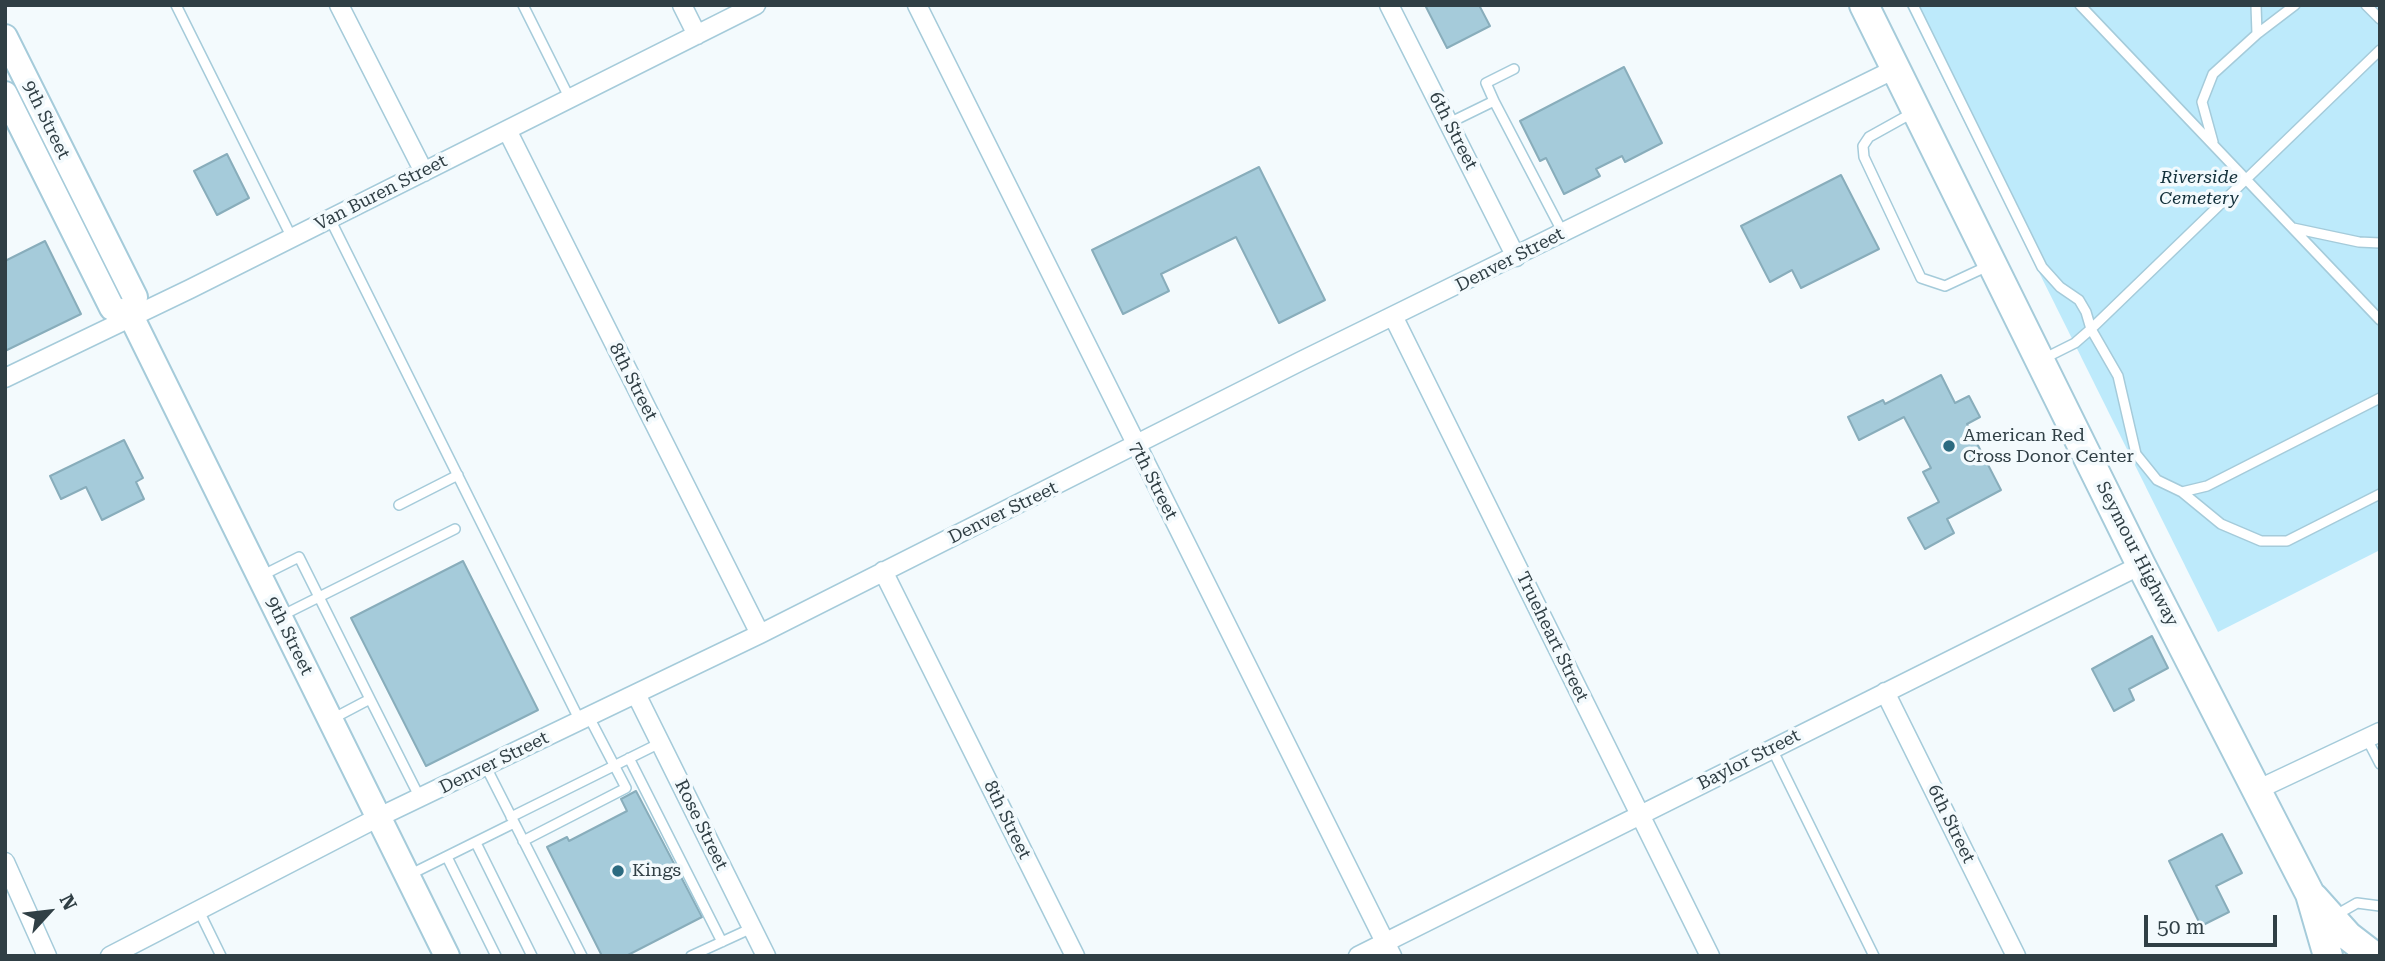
<!DOCTYPE html>
<style>
body{margin:0}
#map{position:relative;width:2385px;height:961px;overflow:hidden;background:#f3fafd;font-family:"Roboto Serif",serif}
canvas{display:block}
.frame{position:absolute;inset:0;border:7px solid #303f45;pointer-events:none}
.north{position:absolute;left:14px;top:877px;width:70px;height:70px;-webkit-text-stroke:5px #f3fafd;paint-order:stroke;rotate:63deg;font-size:19px;font-weight:700;line-height:28px;text-align:center;color:#303f45}
.north::after{content:'';display:block;margin:auto;width:24px;height:32px;background:#303f45;clip-path:polygon(50% 0,100% 100%,50% 72%,0 100%)}
.scale{position:absolute;left:2144px;top:915px;width:133px;height:32px;box-sizing:border-box;border:4px solid #303f45;border-top:0;padding-left:9px;font-size:21px;line-height:24px;white-space:nowrap;color:#303f45;-webkit-text-stroke:5px #f3fafd;paint-order:stroke}
</style>
<div id="map">
<canvas width="2385" height="961"></canvas>
<div class="frame"></div>
<div class="north">N</div>
<div class="scale">50 m</div>
</div>
<script>
const g = document.querySelector('canvas').getContext('2d');
g.lineJoin = 'round';
function paint(path, color) {
  g.fillStyle = color;
  g.fill(path, 'evenodd');
}
function shape(rows) {
  const path = new Path2D();
  for (const r of rows) {
    path.moveTo(r[0], r[1]);
    for (let i = 2; i < r.length; i += 2) path.lineTo(r[i], r[i + 1]);
  }
  return path;
}
function trace(path, color, width, dash) {
  g.strokeStyle = color;
  g.lineWidth = width;
  g.lineCap = dash ? 'butt' : 'round';
  g.setLineDash(dash || []);
  g.stroke(path);
}
function drawText(font, color, halo, rows, align = 'center') {
  g.font = font + ' "Roboto Serif",serif';
  g.lineWidth = 7;
  g.setLineDash([]);
  g.textBaseline = 'middle';
  g.strokeStyle = halo;
  g.fillStyle = color;
  for (const [text, x, y, turn = 0] of rows) {
    g.save();
    g.translate(x, y);
    g.rotate((+turn || 0) * Math.PI / 180);
    g.textAlign = isNaN(turn) ? turn : align;
    if (halo) g.strokeText(text, 0, 0);
    g.fillText(text, 0, 0);
    g.restore();
  }
}
paint(shape([
 [1906,5,2380,5,2380,550,2218,632]
]), '#bdeafb');
const building = shape([
 [1425,5,1479,5,1490,26,1447,48,1425,5],
 [1624,67,1662,143,1625,162,1622,156,1596,169,1600,176,1564,194,1546,158,1540,161,1520,121,1624,67],
 [227,154,249,198,217,215,194,171,227,154],
 [1259,167,1325,300,1279,323,1236,237,1161,274,1169,291,1123,314,1092,250,1259,167],
 [1841,175,1879,249,1801,288,1792,270,1770,282,1741,226,1841,175],
 [45,241,81,314,5,351,5,261,45,241],
 [1941,375,1955,403,1969,396,1980,417,1967,424,2001,490,1947,519,1954,533,1925,549,1908,518,1939,502,1923,472,1931,468,1904,417,1859,440,1848,417,1883,400,1885,404,1941,375],
 [124,440,143,478,136,482,144,499,102,520,86,487,61,499,50,476,124,440],
 [463,561,538,710,426,766,351,618,463,561],
 [2152,636,2168,668,2129,689,2134,700,2114,711,2092,669,2152,636],
 [636,791,702,917,626,956,602,956,547,847,567,837,569,841,627,811,621,799,636,791],
 [2222,834,2242,873,2216,886,2229,912,2201,926,2169,861,2222,834]
]);
paint(building, '#a5cbda');
trace(building, '#88adbb', 2);
const lane = shape([
 [176,5,292,238],
 [523,5,570,99],
 [1913,5,2042,267,2060,287,2079,300,2086,312,2091,329,2118,376,2136,454,2157,480,2182,492,2207,486,2380,398],
 [2080,5,2380,320],
 [2366,5,2380,19],
 [2257,34,2295,5],
 [1494,101,1486,83,1514,69],
 [1914,112,1869,137,1863,146,1864,157,1921,278,1945,286,1988,266],
 [1449,123,1494,101,1563,233],
 [2213,142,2202,102,2213,74,2257,34,2256,5],
 [330,219,580,721],
 [2293,228,2359,242,2380,243],
 [2045,358,2075,343,2091,329,2380,50],
 [2182,492,2221,524,2261,541,2287,541,2380,494],
 [399,505,458,475],
 [261,576,299,557,370,699,332,719],
 [281,616,455,529],
 [370,699,420,798],
 [2367,739,2380,764],
 [1772,749,1874,956],
 [629,758,722,942],
 [486,767,582,956],
 [511,817,660,743],
 [523,841,626,788,589,717],
 [476,843,532,956],
 [447,857,496,956],
 [409,875,514,823],
 [199,911,221,956],
 [2336,915,2357,903,2380,906],
 [691,956,752,928]
]);
const street = shape([
 [339,5,424,172],
 [682,5,697,35],
 [917,5,1392,956],
 [1389,5,1516,257],
 [507,130,760,634],
 [1394,318,1710,956],
 [5,378,190,289,756,5],
 [883,571,1075,956],
 [1885,692,2016,956],
 [636,694,766,956],
 [2259,789,2380,732],
 [5,862,47,956],
 [110,956,379,817,760,634,1301,361,1895,69],
 [1358,956,2141,565]
]);
const secondary = shape([
 [5,37,135,297,131,316,447,956],
 [5,94,112,308,131,316]
]);
const primary = shape([
 [1864,5,2141,565,2310,894,2328,956],
 [2314,898,2348,936,2374,956]
]);
trace(lane, '#a5cbda', 12);
trace(street, '#a5cbda', 21);
trace(secondary, '#a5cbda', 28);
trace(primary, '#a5cbda', 32);
trace(lane, '#fff', 9);
trace(street, '#fff', 18);
trace(secondary, '#fff', 24);
trace(primary, '#fff', 28);
for (const [x, y, r, color] of [
 [1949,446,7,"#2c6b80"],
 [618,871,7,"#2c6b80"]
]) {
  const dot = new Path2D();
  dot.arc(x, y, r, 0, 2 * Math.PI);
  g.fillStyle = color;
  g.fill(dot);
  trace(dot, '#f3fafd', 2.5);
}
drawText('18px', '#303f45', '#f3fafd', [
 ["9th Street",46,120,64],
 ["6th Street",1453,131,63],
 ["Van Buren Street",381,193,-27],
 ["Denver Street",1510,260,-27],
 ["8th Street",633,382,63],
 ["7th Street",1153,481,63],
 ["Denver Street",1003,513,-26],
 ["Seymour Highway",2137,554,63],
 ["9th Street",289,636,64],
 ["Trueheart Street",1552,637,64],
 ["Baylor Street",1749,760,-27],
 ["Denver Street",494,763,-26],
 ["8th Street",1007,820,64],
 ["6th Street",1951,824,64],
 ["Rose Street",701,825,64]
]);
drawText('italic 18px', '#13303a', '#f3fafd', [
 ["Riverside",2199,178],
 ["Cemetery",2199,199]
]);
drawText('18px', '#303f45', '#f3fafd', [
 ["American Red",1963,436],
 ["Cross Donor Center",1963,457],
 ["Kings",632,871]
], 'left');
</script>
